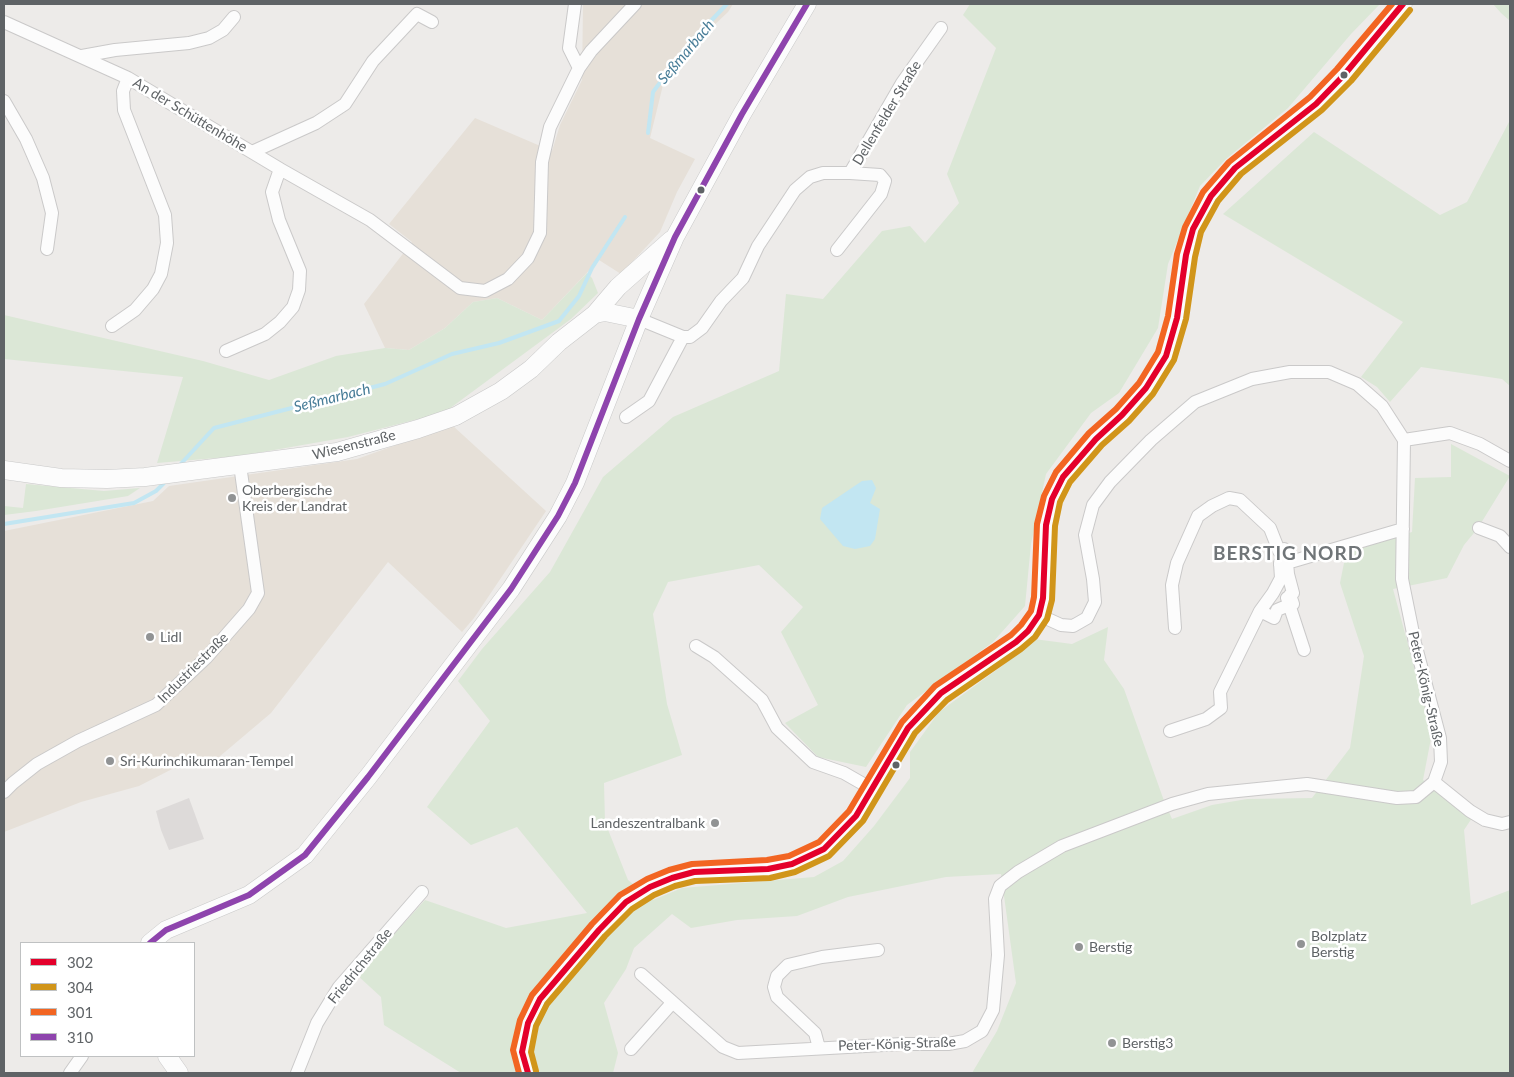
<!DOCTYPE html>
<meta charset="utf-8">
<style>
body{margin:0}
#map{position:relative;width:1514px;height:1077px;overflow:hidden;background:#edebe9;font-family:Lato,sans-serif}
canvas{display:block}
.frame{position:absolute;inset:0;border:5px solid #5f6366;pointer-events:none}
.legend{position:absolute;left:20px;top:942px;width:175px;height:115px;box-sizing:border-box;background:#fff;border:1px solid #bfc1c2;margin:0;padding:6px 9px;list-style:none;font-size:15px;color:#5f6366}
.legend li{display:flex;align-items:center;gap:10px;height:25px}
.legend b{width:25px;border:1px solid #bfc1c2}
</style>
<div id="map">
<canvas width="1514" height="1077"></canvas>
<div class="frame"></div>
<ul class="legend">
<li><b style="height:6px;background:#e4002b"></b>302</li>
<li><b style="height:6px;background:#d1951a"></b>304</li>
<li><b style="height:6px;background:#f26522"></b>301</li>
<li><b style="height:6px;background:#8e44ad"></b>310</li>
</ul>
</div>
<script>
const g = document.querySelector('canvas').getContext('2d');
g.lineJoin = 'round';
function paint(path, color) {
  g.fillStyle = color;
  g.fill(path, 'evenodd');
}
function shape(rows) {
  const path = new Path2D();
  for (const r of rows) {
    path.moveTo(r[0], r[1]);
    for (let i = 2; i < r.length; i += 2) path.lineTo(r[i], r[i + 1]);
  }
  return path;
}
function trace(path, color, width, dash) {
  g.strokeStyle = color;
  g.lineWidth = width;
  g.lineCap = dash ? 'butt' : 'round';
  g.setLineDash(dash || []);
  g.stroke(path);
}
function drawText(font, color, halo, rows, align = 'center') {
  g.font = font + ' Lato,sans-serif';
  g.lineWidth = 5;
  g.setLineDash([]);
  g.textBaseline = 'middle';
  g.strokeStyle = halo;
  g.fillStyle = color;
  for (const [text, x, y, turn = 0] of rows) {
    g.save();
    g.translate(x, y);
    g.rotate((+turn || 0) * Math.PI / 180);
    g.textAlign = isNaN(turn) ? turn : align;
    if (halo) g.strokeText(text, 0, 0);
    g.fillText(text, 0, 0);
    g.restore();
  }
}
paint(shape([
 [583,4,733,4,728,12,690,48,663,85,650,138,695,159,677,192,660,232,621,274,599,260,542,320,497,298,473,302,445,328,409,350,385,348,364,304,412,242,389,224,475,118,552,151,560,125,582,80],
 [452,425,546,511,474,618,462,632,388,562,271,713,206,768,180,765,139,786,81,802,4,832,4,531,153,501,169,486,357,459]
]), '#e6e0d8');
paint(shape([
 [189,798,204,839,169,850,161,830,156,811]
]), '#dddad9');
paint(shape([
 [970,4,1380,4,1351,34,1288,108,1226,159,1200,186,1168,264,1158,328,1119,393,1091,413,1046,474,1031,544,1025,606,993,642,907,705,866,767,818,757,785,723,818,705,781,632,803,607,759,565,668,582,653,614,667,704,682,755,604,783,605,822,628,880,653,900,682,888,814,877,843,861,874,826,910,778,910,752,939,712,1002,666,1034,639,1072,644,1108,627,1104,660,1124,689,1163,798,1172,819,1212,805,1247,799,1312,798,1350,748,1364,656,1340,583,1346,553,1412,532,1415,478,1451,477,1451,444,1510,476,1478,528,1464,545,1447,578,1393,589,1432,733,1423,780,1472,818,1464,830,1471,905,1510,890,1510,1073,972,1073,997,1031,1016,983,1001,874,946,877,848,897,797,916,737,920,691,928,672,914,634,948,626,969,604,1003,618,1053,613,1073,461,1073,384,1025,381,997,357,975,425,900,506,928,587,913,517,827,471,845,427,807,490,721,458,681,482,649,550,572,603,477,673,417,779,371,786,294,823,299,882,231,910,226,925,243,959,203,947,174,996,48,963,15],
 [1493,4,1510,4,1510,21,1501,13],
 [1509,122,1510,386,1502,379,1421,367,1390,402,1377,387,1361,377,1403,322,1223,214,1314,132,1440,215,1467,202],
 [587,273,592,278,598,293,571,319,449,409,438,414,348,437,240,456,157,463,183,377,4,359,4,315,203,361,269,380,336,356,385,348,409,350,445,328,473,302,497,298,542,320],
 [26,484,104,491,140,488,128,496,36,511,4,515,4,506,23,508]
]), '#dbe7d6');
paint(shape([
 [872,480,876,488,870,503,880,509,875,539,870,546,855,549,843,546,820,519,822,508,862,481]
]), '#c2e6f2');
trace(shape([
 [648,133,653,92,688,45,727,4],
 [178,467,214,428,385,384,452,354,499,343,559,321,579,296,592,268,625,217],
 [4,524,134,503,156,491,167,480]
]), '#c2e6f2', 4);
const street = shape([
 [575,4,569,48,579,68],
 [4,22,128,78,280,169,370,220,460,288,485,291,508,279,528,258,540,233,542,162,550,127,579,68,591,51,635,4],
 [82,56,115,50,189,43,209,38,223,30,234,17],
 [4,101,26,139,43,178,52,213,47,249],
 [252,152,316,123,345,104,373,61,417,14,432,22],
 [837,250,881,194,885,181,880,175,850,173],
 [112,326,135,310,153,289,161,274,167,243,165,215,124,110,123,91,128,78],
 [683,337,690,337,702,328,721,301,743,278,758,246,795,190,810,177,823,173,850,173,902,83,941,28],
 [226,351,265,334,280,322,293,307,299,290,300,271,279,220,272,192,280,169],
 [626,417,649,401,683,337,639,319],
 [1404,440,1450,433,1480,444,1510,461],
 [1479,528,1500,536,1510,547],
 [1280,565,1403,529],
 [1287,598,1304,650],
 [1260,611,1273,593,1281,578,1280,563],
 [1175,628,1172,585,1177,563,1198,516,1212,506,1229,498,1240,500,1270,528,1279,551,1284,549,1287,562,1288,574,1293,593,1290,595,1293,604,1289,605],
 [696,646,714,657,762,700,777,728,813,762,844,773,872,789],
 [1170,731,1206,719,1221,708,1220,692,1260,611,1274,618,1277,610,1289,605],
 [1434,782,1470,811,1485,820,1502,824,1510,822],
 [4,792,13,783,37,764,78,741,156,705,206,658,249,609,258,593,240,465],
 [641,974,723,1047,738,1053,902,1044,948,1044,965,1041,982,1031,993,1010,998,955,995,899,1000,886,1018,872,1062,846,1172,804,1208,794,1307,784,1397,798,1416,797,1434,782,1441,762,1440,738,1415,643,1402,579,1404,440,1382,406,1357,384,1329,372,1290,372,1252,379,1195,402,1151,440,1110,482,1093,505,1085,535,1093,579,1095,602,1087,618,1073,626,1061,625,1039,615],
 [819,1048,815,1033,777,997,774,987,777,976,788,965,822,957,878,950],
 [631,1049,672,1003],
 [70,1073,82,1056],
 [297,1073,317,1023,339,987,422,892]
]);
const secondary = shape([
 [595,314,618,287,671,240],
 [4,470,61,478,107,479,145,477,337,452,418,429,456,416,501,391,531,369,559,342,595,314,605,312,639,319],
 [150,943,166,930,249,895,305,855,368,777,511,589,558,516,575,483,639,319,675,237,742,114,807,4],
 [167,1056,179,1073],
 [528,1073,522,1052,528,1023,540,999,599,930,626,902,650,887,672,878,694,872,768,869,792,864,824,849,856,816,908,728,941,693,1016,642,1028,631,1039,615,1043,598,1046,525,1052,499,1063,477,1096,439,1122,415,1146,388,1166,356,1177,318,1186,255,1193,229,1211,196,1235,168,1316,104,1344,75,1403,4]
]);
trace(street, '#cac9c9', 14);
trace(secondary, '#c9c9c9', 19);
trace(street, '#fcfcfc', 12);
trace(secondary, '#fcfcfc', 18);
trace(shape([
 [528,1073,522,1052,528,1023,540,999,599,930,626,902,650,887,672,878,694,872,768,869,792,864,824,849,856,816,908,728,941,693,1016,642,1028,631,1039,615,1043,598,1046,525,1052,499,1063,477,1096,439,1122,415,1146,388,1166,356,1177,318,1186,255,1193,229,1211,196,1235,168,1316,104,1344,75,1403,4]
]), '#e4002b', 6);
trace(shape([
 [536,1071,531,1052,536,1026,547,1004,605,936,632,909,654,895,675,886,695,881,770,878,795,872,829,856,863,821,915,733,947,700,1021,649,1035,637,1047,619,1052,600,1055,526,1060,502,1070,482,1102,445,1129,421,1153,394,1174,360,1186,319,1195,257,1201,232,1218,201,1241,174,1322,110,1351,81,1410,10]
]), '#d1951a', 6);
trace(shape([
 [519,1073,513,1050,520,1020,532,995,592,924,620,895,647,879,669,870,692,864,767,860,789,856,819,842,849,811,902,722,935,686,1011,635,1021,625,1031,611,1034,597,1037,524,1044,496,1056,472,1089,433,1116,409,1139,383,1158,352,1168,316,1177,254,1185,227,1203,192,1229,162,1310,97,1337,69,1392,4]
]), '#f26522', 6);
trace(shape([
 [150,943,166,930,249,895,305,855,368,777,511,589,558,516,575,483,639,319,675,237,742,114,807,4]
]), '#8e44ad', 6);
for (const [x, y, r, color] of [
 [1344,75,4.5,"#5f6366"],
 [701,190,4.5,"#5f6366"],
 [232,498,5,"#919394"],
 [150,637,5,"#919394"],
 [110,761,5,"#919394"],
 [896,765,4.5,"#5f6366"],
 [715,823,5,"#919394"],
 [1301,944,5,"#919394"],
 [1079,947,5,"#919394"],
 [1112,1043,5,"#919394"]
]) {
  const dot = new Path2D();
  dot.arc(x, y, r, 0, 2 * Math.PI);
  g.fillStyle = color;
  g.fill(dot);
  trace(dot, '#fff', 2);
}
drawText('14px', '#5f6366', '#fff', [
 ["Dellenfelder Straße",887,113,-59],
 ["An der Schüttenhöhe",190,115,31],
 ["Wiesenstraße",354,445,-14],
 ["Industriestraße",193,668,-45],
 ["Peter-König-Straße",1426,689,77],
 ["Friedrichstraße",360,966,-51],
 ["Peter-König-Straße",897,1044,-2]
]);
drawText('14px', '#5f6366', '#fff', [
 ["Oberbergische",242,490],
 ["Kreis der Landrat",242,506],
 ["Lidl",160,637],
 ["Sri-Kurinchikumaran-Tempel",120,761],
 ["Landeszentralbank",705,823,"right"],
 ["Bolzplatz",1311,936],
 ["Berstig",1311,952],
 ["Berstig",1089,947],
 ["Berstig3",1122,1043]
], 'left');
drawText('italic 15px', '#477c97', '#fff', [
 ["Seßmarbach",686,52,-50],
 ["Seßmarbach",332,398,-14]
]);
g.letterSpacing = '1px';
drawText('bold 19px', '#707578', '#fff', [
 ["BERSTIG NORD",1288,554]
]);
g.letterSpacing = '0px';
</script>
